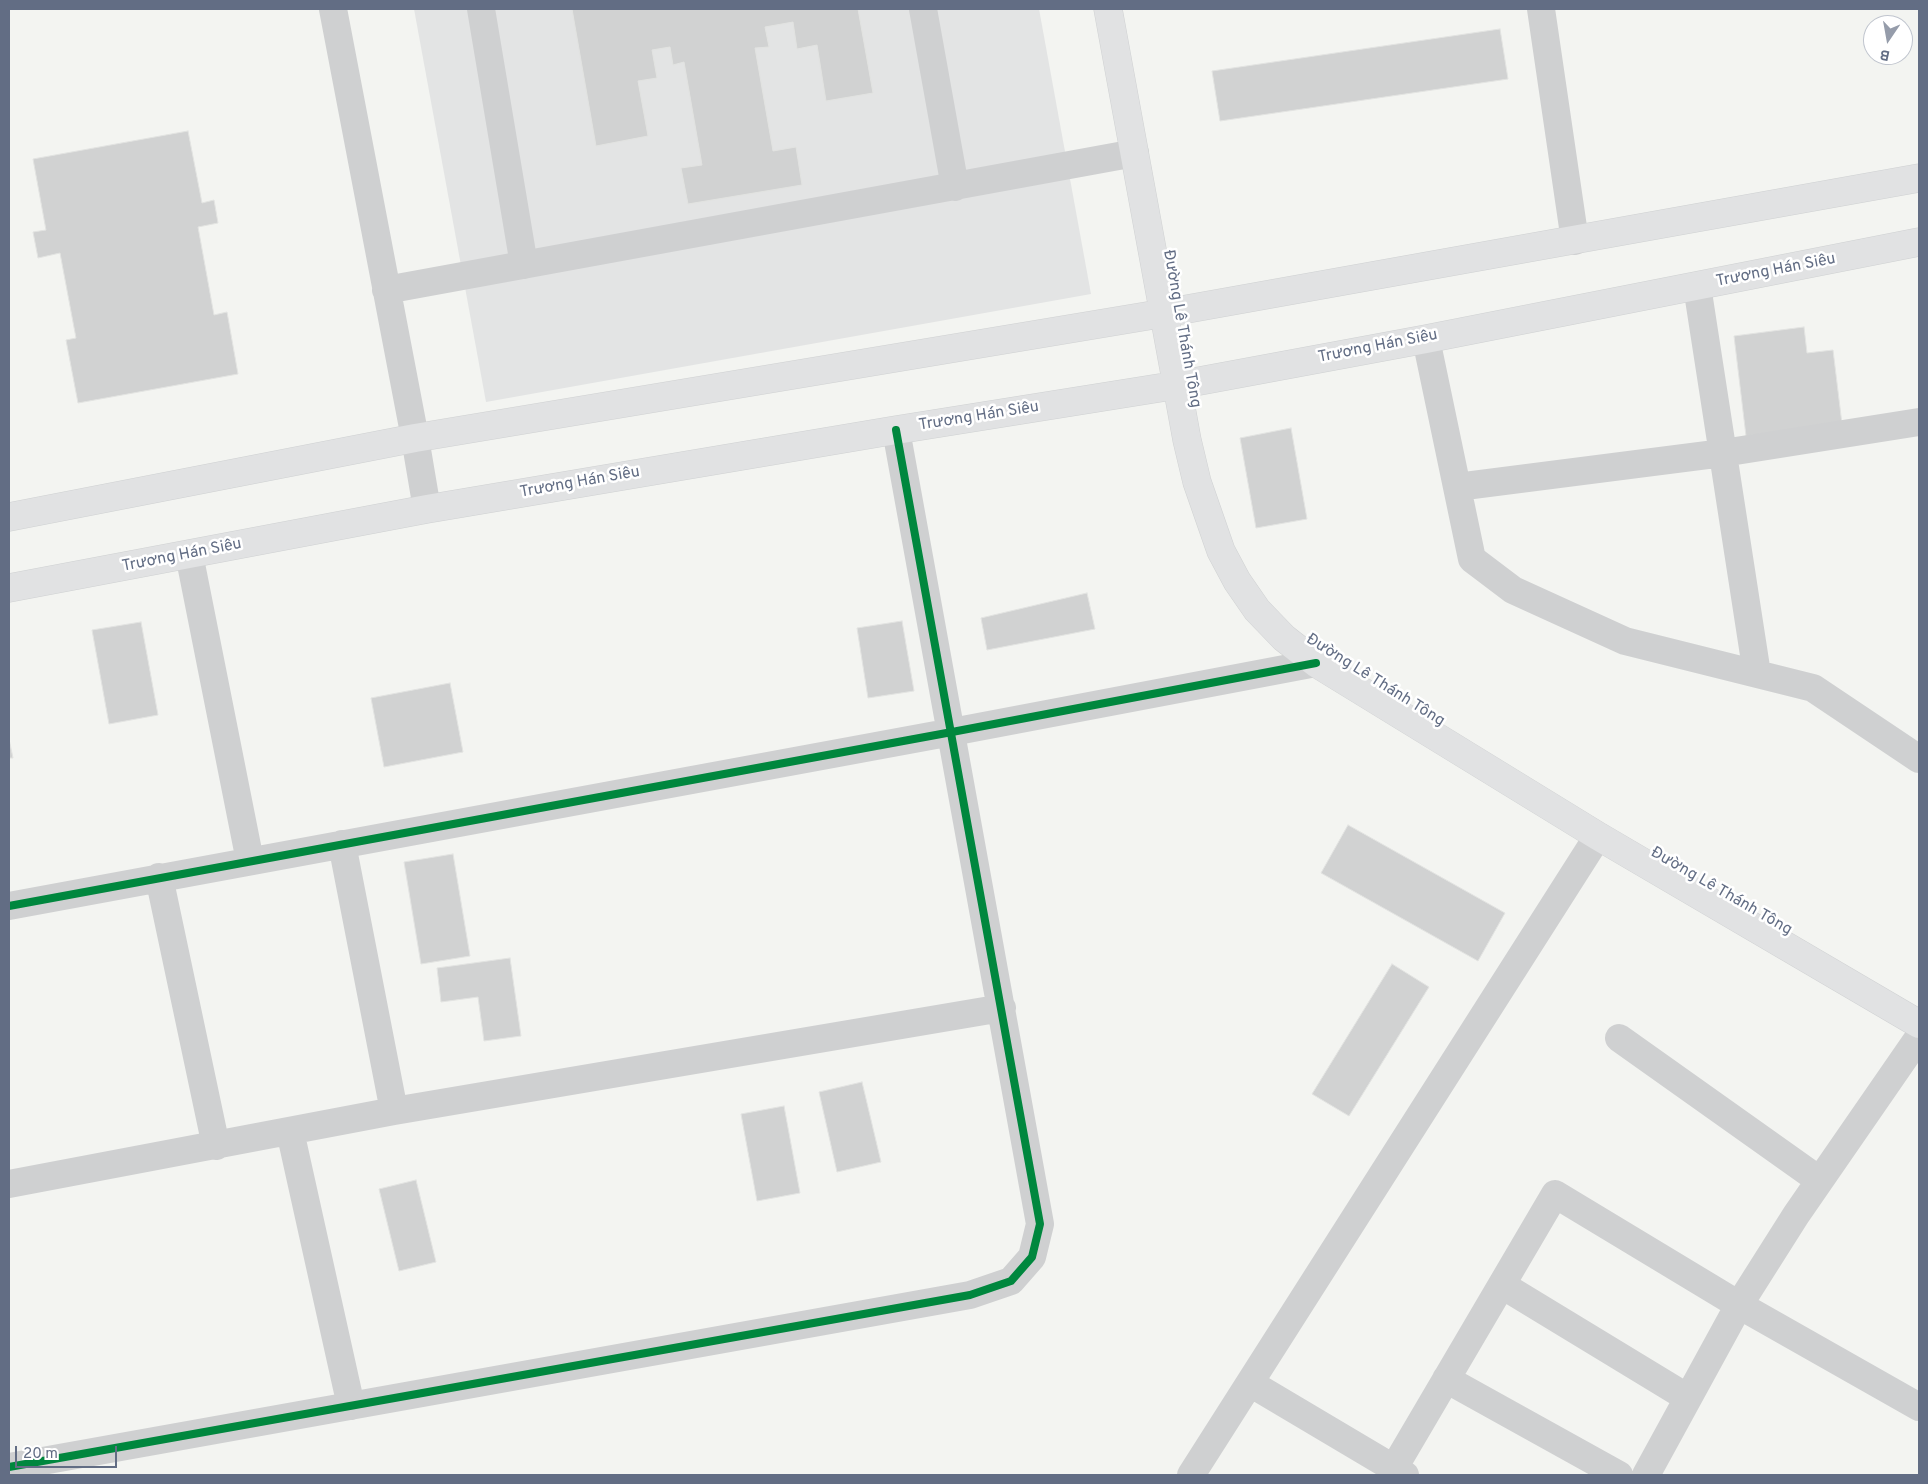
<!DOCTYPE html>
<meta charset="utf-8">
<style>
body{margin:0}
#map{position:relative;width:1928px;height:1484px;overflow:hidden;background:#f3f4f1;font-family:Overpass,sans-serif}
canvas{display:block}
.frame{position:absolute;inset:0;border:10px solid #626d84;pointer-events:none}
.north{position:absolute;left:1863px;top:15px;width:50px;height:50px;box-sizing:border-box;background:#fff;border:1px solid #c0c5ce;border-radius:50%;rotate:192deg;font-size:14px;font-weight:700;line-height:20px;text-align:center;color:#626d84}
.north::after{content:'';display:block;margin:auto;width:18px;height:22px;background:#959caa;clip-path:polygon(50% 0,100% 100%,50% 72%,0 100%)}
.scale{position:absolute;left:15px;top:1446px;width:102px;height:22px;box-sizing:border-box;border:2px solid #626d84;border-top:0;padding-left:6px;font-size:15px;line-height:18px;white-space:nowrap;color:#626d84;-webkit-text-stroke:4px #fff;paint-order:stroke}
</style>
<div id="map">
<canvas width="1928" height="1484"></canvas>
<div class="frame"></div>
<div class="north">B</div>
<div class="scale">20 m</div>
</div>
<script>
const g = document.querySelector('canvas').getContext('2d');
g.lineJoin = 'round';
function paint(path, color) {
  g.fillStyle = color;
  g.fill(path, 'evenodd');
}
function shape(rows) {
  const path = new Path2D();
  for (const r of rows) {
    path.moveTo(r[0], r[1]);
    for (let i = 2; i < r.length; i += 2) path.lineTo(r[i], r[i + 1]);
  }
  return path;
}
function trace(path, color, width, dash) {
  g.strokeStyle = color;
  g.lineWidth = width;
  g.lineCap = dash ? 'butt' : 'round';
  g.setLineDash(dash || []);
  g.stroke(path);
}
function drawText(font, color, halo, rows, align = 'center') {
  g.font = font + ' Overpass,sans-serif';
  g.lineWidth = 5;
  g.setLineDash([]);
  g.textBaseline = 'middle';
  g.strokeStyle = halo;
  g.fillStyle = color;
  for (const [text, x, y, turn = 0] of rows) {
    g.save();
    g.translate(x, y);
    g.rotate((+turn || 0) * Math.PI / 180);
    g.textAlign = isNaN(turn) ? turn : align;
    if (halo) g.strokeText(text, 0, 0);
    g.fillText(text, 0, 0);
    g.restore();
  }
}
paint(shape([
 [414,9,1039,9,1091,294,486,402]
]), '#e3e4e4');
const building = shape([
 [572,9,858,9,873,93,826,101,817,45,797,49,793,22,765,27,769,47,755,48,773,151,796,147,802,185,688,204,681,168,702,165,684,62,673,65,670,47,652,50,657,78,638,81,648,136,596,146,572,9],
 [1500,29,1508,79,1220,121,1212,71,1500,29],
 [188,131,202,203,214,200,218,223,198,227,214,315,227,312,238,374,78,403,66,340,76,338,60,253,38,258,33,232,46,230,33,159,188,131],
 [1804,327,1807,353,1833,350,1842,424,1746,436,1734,336,1804,327],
 [1291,428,1307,519,1256,528,1240,438,1291,428],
 [1087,593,1095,629,987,650,981,618,1087,593],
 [902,621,914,691,868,698,857,628,902,621],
 [141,622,158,715,109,724,92,630,141,622],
 [450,683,463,752,384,767,371,698,450,683],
 [9,739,13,758,9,758,9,739],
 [1348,825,1505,913,1478,961,1321,873,1348,825],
 [453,854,470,956,421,964,404,862,453,854],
 [510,958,521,1036,484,1041,478,997,441,1002,437,968,510,958],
 [1392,964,1429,987,1349,1116,1312,1094,1392,964],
 [862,1082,881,1162,837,1172,819,1092,862,1082],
 [784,1106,800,1193,757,1201,741,1114,784,1106],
 [416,1180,436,1262,399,1271,379,1189,416,1180]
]);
paint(building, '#d1d2d2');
trace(building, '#e2e3e1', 1);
const major = shape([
 [1108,9,1187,440,1197,482,1221,551,1237,581,1257,610,1284,638,1316,663,1598,836,1919,1024],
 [9,517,415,438,1165,313,1919,178],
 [9,588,427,509,896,430,1178,385,1426,339,1919,242]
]);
trace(major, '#cfd1d2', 29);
trace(shape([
 [333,9,415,438,427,509],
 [481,9,524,265],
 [923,9,955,187],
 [1541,9,1575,241],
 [1697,286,1757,674],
 [386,290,1135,153],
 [1426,339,1472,559,1513,590,1625,641,1813,688,1919,759],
 [1457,487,1723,453,1919,422],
 [189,554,250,861],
 [342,844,394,1111],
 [159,877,216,1146],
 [9,906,952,732,1316,663],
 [1619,1038,1819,1180],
 [290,1131,351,1406],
 [9,1184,394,1111,1002,1008],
 [1502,1285,1688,1398],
 [1446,1379,1619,1475],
 [1250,1383,1405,1475],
 [9,1467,970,1295,1011,1281,1032,1257,1040,1224,896,430],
 [1394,1468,1555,1194,1739,1305,1919,1407],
 [1191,1475,1598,836],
 [1646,1475,1739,1305,1796,1215,1919,1037]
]), '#cfd0d1', 28);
trace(major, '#e1e2e3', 28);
trace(shape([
 [9,906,952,732,1316,663],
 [9,1467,970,1295,1011,1281,1032,1257,1040,1224,896,430]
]), '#00873e', 8);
drawText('16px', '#626d84', '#fff', [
 ["Trương Hán Siêu",1776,271,-11],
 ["Đường Lê Thánh Tông",1181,329,80],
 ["Trương Hán Siêu",1378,347,-11],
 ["Trương Hán Siêu",979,417,-9],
 ["Trương Hán Siêu",580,483,-10],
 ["Trương Hán Siêu",182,556,-11],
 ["Đường Lê Thánh Tông",1375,681,32],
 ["Đường Lê Thánh Tông",1721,892,30]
]);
</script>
